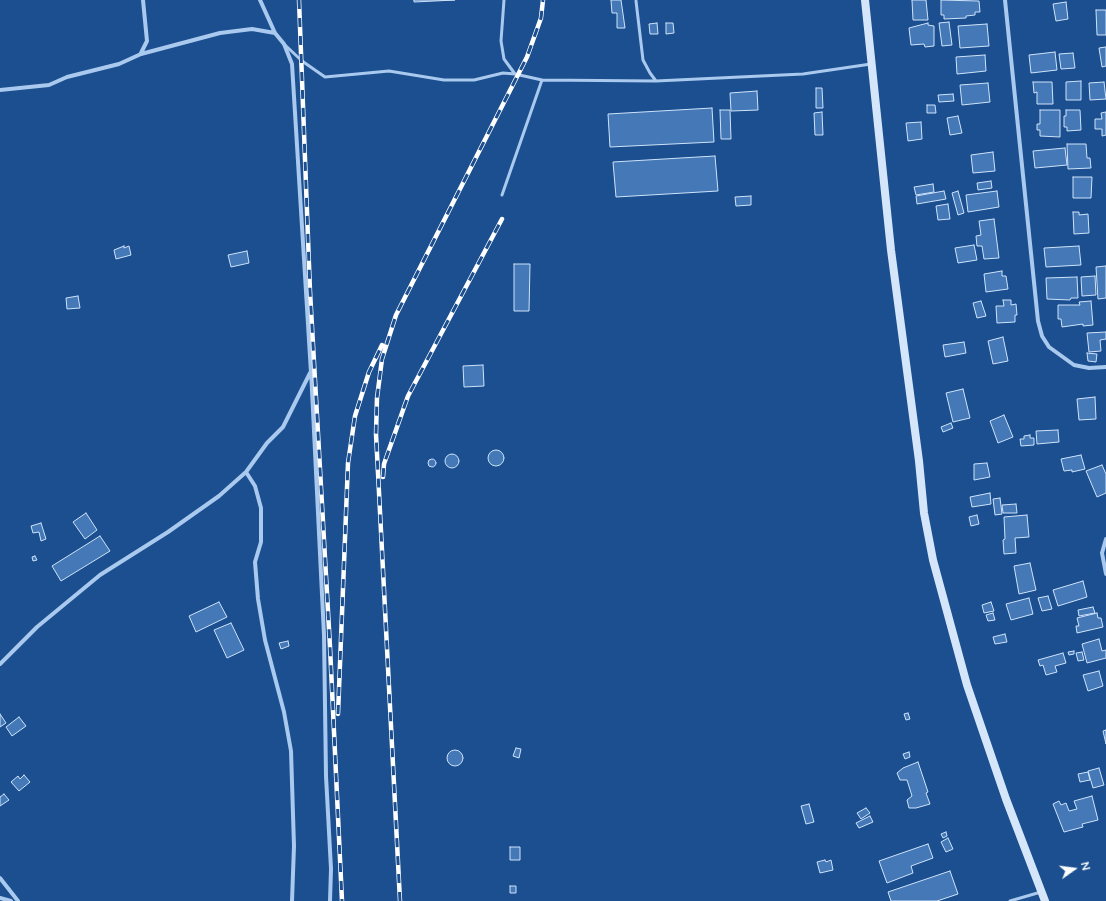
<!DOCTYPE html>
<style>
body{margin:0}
#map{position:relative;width:1106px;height:901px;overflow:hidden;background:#1b4f8f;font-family:Lato,sans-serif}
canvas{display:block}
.north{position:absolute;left:1054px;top:849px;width:40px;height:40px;-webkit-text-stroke:3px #1b4f8f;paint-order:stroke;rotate:76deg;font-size:11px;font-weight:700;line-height:16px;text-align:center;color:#fff}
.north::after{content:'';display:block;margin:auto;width:14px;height:18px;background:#fff;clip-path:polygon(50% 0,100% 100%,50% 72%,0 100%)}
</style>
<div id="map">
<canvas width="1106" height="901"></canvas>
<div class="north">N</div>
</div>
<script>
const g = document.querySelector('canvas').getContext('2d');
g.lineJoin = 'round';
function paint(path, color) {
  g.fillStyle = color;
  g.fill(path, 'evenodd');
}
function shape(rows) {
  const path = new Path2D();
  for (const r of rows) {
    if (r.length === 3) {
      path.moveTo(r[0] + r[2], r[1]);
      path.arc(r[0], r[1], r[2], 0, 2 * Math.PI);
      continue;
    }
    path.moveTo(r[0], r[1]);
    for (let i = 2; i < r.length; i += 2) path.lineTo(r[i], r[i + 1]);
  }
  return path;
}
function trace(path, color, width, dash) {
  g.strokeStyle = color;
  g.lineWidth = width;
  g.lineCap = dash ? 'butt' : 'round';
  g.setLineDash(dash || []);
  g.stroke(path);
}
const building = shape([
 [414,0,455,0,414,2,414,0],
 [611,0,621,0,625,28,617,28,617,13,612,13,611,0],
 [912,0,926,0,928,20,913,20,912,0],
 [941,0,979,1,980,12,975,12,975,15,966,16,966,18,944,19,944,15,941,15,941,0],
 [1066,2,1068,19,1056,21,1053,4,1066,2],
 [1096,10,1106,10,1106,35,1097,35,1096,10],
 [949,22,952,45,942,46,939,23,949,22],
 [657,23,658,34,650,34,649,24,657,23],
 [666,23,673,23,674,33,666,34,666,23],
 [928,23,928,25,934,26,934,46,925,47,924,44,911,45,909,28,928,23],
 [987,24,989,46,960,48,958,26,987,24],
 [1106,47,1106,66,1102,67,1099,48,1106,47],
 [1055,52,1057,70,1031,73,1029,55,1055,52],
 [1073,53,1075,68,1061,69,1059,54,1073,53],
 [985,55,986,71,957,74,956,57,985,55],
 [1081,81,1081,100,1066,100,1066,82,1081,81],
 [1033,82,1052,82,1053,104,1037,104,1037,92,1034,93,1033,82],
 [1104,82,1106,99,1090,100,1089,83,1104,82],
 [988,83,990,102,962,105,960,85,988,83],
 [816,88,822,88,823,108,816,108,816,88],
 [757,91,758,110,731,111,730,93,757,91],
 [953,94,954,101,939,102,938,95,953,94],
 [927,105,935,105,936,113,927,113,927,105],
 [712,108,714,142,610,147,608,114,712,108],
 [720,110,730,110,731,139,721,139,720,110],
 [1040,110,1060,110,1060,137,1040,136,1040,130,1037,130,1037,124,1040,124,1040,110],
 [1066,110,1080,110,1081,130,1067,131,1067,127,1064,127,1064,116,1066,116,1066,110],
 [822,112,823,135,815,135,814,113,822,112],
 [1106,112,1106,135,1102,136,1102,129,1095,129,1095,119,1102,119,1101,113,1106,112],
 [958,116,962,133,950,135,947,118,958,116],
 [921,122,922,139,908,141,906,123,921,122],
 [1067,144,1086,144,1087,158,1090,158,1091,168,1068,169,1067,144],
 [1065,148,1067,165,1035,168,1033,151,1065,148],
 [993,152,995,171,973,173,971,155,993,152],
 [715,156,718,191,616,197,613,162,715,156],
 [1073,177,1092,177,1091,198,1073,198,1073,177],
 [991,181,992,188,978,190,977,183,991,181],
 [933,184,934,192,916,195,914,187,933,184],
 [944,191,946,199,917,204,916,196,944,191],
 [958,191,964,213,958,215,952,193,958,191],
 [997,191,999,207,968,212,966,195,997,191],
 [751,196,751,205,736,206,735,197,751,196],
 [948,204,950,219,938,220,936,206,948,204],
 [1073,212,1079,212,1079,215,1088,214,1089,233,1074,234,1073,212],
 [994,219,999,258,984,259,982,246,977,246,976,236,981,235,979,221,994,219],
 [974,245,977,260,958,263,955,248,974,245],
 [124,246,124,248,129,246,131,255,116,259,114,250,124,246],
 [1079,246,1081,265,1046,267,1044,248,1079,246],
 [247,251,249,263,231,267,228,255,247,251],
 [514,264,530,264,529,311,514,311,514,264],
 [1106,266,1106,298,1098,299,1096,267,1106,266],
 [1002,271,1002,276,1006,276,1008,289,986,292,984,274,1002,271],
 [1095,276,1096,295,1082,296,1081,277,1095,276],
 [1077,277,1078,298,1071,298,1070,300,1047,299,1046,278,1077,277],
 [78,296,80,308,67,309,66,298,78,296],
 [1003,300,1011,300,1011,305,1016,304,1017,315,1015,315,1015,322,997,323,996,306,1004,306,1003,300],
 [981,301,986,316,977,318,973,303,981,301],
 [1091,301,1093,325,1083,326,1083,324,1062,327,1061,319,1058,319,1058,305,1080,305,1079,302,1091,301],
 [1106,332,1106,339,1100,340,1101,351,1089,352,1087,333,1106,332],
 [1003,337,1008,361,993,364,988,341,1003,337],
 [964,342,966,353,945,357,943,345,964,342],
 [1087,353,1097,354,1096,362,1088,361,1087,353],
 [483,365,484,386,464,387,463,366,483,365],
 [963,389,970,418,953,422,946,393,963,389],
 [1095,397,1096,419,1079,420,1077,399,1095,397],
 [1004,415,1013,437,998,443,990,421,1004,415],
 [951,423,953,428,943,432,941,427,951,423],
 [1058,430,1059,442,1037,444,1036,431,1058,430],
 [1030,435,1030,438,1034,438,1034,445,1021,446,1020,439,1024,439,1024,436,1030,435],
 [496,458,8],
 [452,461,7],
 [1081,455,1085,469,1072,472,1072,470,1064,471,1061,459,1081,455],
 [432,463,4],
 [987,463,990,477,974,480,974,464,987,463],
 [1102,465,1106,474,1106,493,1097,497,1086,471,1102,465],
 [990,493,991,504,972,507,970,497,990,493],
 [1000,498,1002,514,995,515,993,499,1000,498],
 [1016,504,1017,513,1003,513,1002,505,1016,504],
 [86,513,97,530,85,539,73,522,86,513],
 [977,515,979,524,971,526,969,517,977,515],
 [1027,515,1029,537,1015,538,1016,553,1004,554,1003,540,1005,539,1004,517,1027,515],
 [41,523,46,539,41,541,39,532,33,533,31,526,41,523],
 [100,536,110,551,61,581,52,566,100,536],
 [35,556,37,560,33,561,32,557,35,556],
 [1030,563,1036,590,1019,594,1014,566,1030,563],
 [1083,581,1087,597,1058,606,1053,590,1083,581],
 [1048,596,1052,609,1042,611,1038,598,1048,596],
 [1029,598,1033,614,1011,620,1006,604,1029,598],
 [219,602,227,617,196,632,189,616,219,602],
 [991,602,994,611,984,613,982,605,991,602],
 [1093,607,1095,613,1079,616,1078,610,1093,607],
 [993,613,995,620,988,621,986,615,993,613],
 [1097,613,1098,618,1101,618,1103,627,1077,633,1076,626,1079,626,1077,618,1097,613],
 [231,623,244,650,227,658,214,630,231,623],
 [1005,634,1007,642,995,644,993,637,1005,634],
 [1099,639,1102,651,1106,650,1106,658,1087,663,1082,644,1099,639],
 [288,641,289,646,281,649,279,643,288,641],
 [1074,651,1074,654,1069,655,1068,652,1074,651],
 [1082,652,1084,660,1078,661,1076,653,1082,652],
 [1063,653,1066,663,1055,666,1057,672,1046,675,1043,665,1040,666,1038,660,1063,653],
 [1099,671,1103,686,1088,691,1083,675,1099,671],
 [908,713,910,719,906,720,904,714,908,713],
 [0,714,6,723,0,727,0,714],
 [19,717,26,726,12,736,6,727,19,717],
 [1106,730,1106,744,1103,731,1106,730],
 [516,748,521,749,519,758,513,756,516,748],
 [455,758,8],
 [909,752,910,757,905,759,903,754,909,752],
 [918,762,928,792,926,793,930,804,916,808,909,808,907,800,912,796,907,780,900,780,897,773,903,768,918,762],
 [1099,768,1104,785,1093,788,1088,771,1099,768],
 [1088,772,1090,780,1080,782,1078,774,1088,772],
 [24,775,30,782,19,791,11,782,18,776,20,779,24,775],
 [4,794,9,800,0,806,0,797,4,794],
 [1092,796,1098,820,1082,824,1083,827,1064,832,1053,804,1059,801,1061,805,1066,803,1069,811,1077,809,1074,801,1092,796],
 [809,804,814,822,806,824,801,806,809,804],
 [866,808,870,813,861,819,857,813,866,808],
 [870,816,873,822,859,828,856,823,870,816],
 [946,832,947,836,943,838,941,834,946,832],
 [948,838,953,849,946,852,941,842,948,838],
 [928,844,933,858,911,866,913,873,887,883,879,861,928,844],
 [510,847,520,847,520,860,510,860,510,847],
 [825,860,826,862,831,860,833,870,820,873,817,862,825,860],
 [950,871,958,894,937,901,891,901,888,892,950,871],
 [510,886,516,886,516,893,510,893,510,886]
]);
paint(building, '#4478b7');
trace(building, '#cfe3fa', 1);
trace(shape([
 [504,0,501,41,504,59,515,74],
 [636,1,643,60,650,73,656,81],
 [285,45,302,61,325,77,389,71,444,80,474,80,503,73,515,74,542,80,656,81,803,74,871,64],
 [502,195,542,80],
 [1010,901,1041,892]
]), '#a9c9ee', 3);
trace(shape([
 [260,0,275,33,284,44,292,64,311,373],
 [1005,0,1038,321,1042,336,1049,347,1074,365,1089,368,1106,367],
 [141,53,147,41,143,0],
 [0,90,49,85,67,77,119,64,141,54,220,33,252,29,275,33],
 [311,370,324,635,326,776,331,869,330,901],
 [246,472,255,486,261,508,261,542,255,562,258,599,265,640,284,712,291,751,294,846,292,901],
 [1106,539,1102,553,1106,574],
 [0,664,37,627,100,575,168,532,219,496,246,472,267,443,283,427,310,373],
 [0,878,18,901],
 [0,898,11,901]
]), '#a9c9ee', 4);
trace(shape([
 [865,0,891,250,919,461,924,513,933,560,967,685,1006,799,1045,901]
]), '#d6e6fa', 8);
const rail = shape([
 [299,0,310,291,330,647,342,901],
 [383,477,384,464,408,396,502,219],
 [338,714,348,463,355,416,369,372,382,345],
 [400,901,376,434,377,398,382,359,396,315,527,57,541,18,543,0]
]);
trace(rail, '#fff', 4.5);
trace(rail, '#1b4f8f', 3, [9]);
</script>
